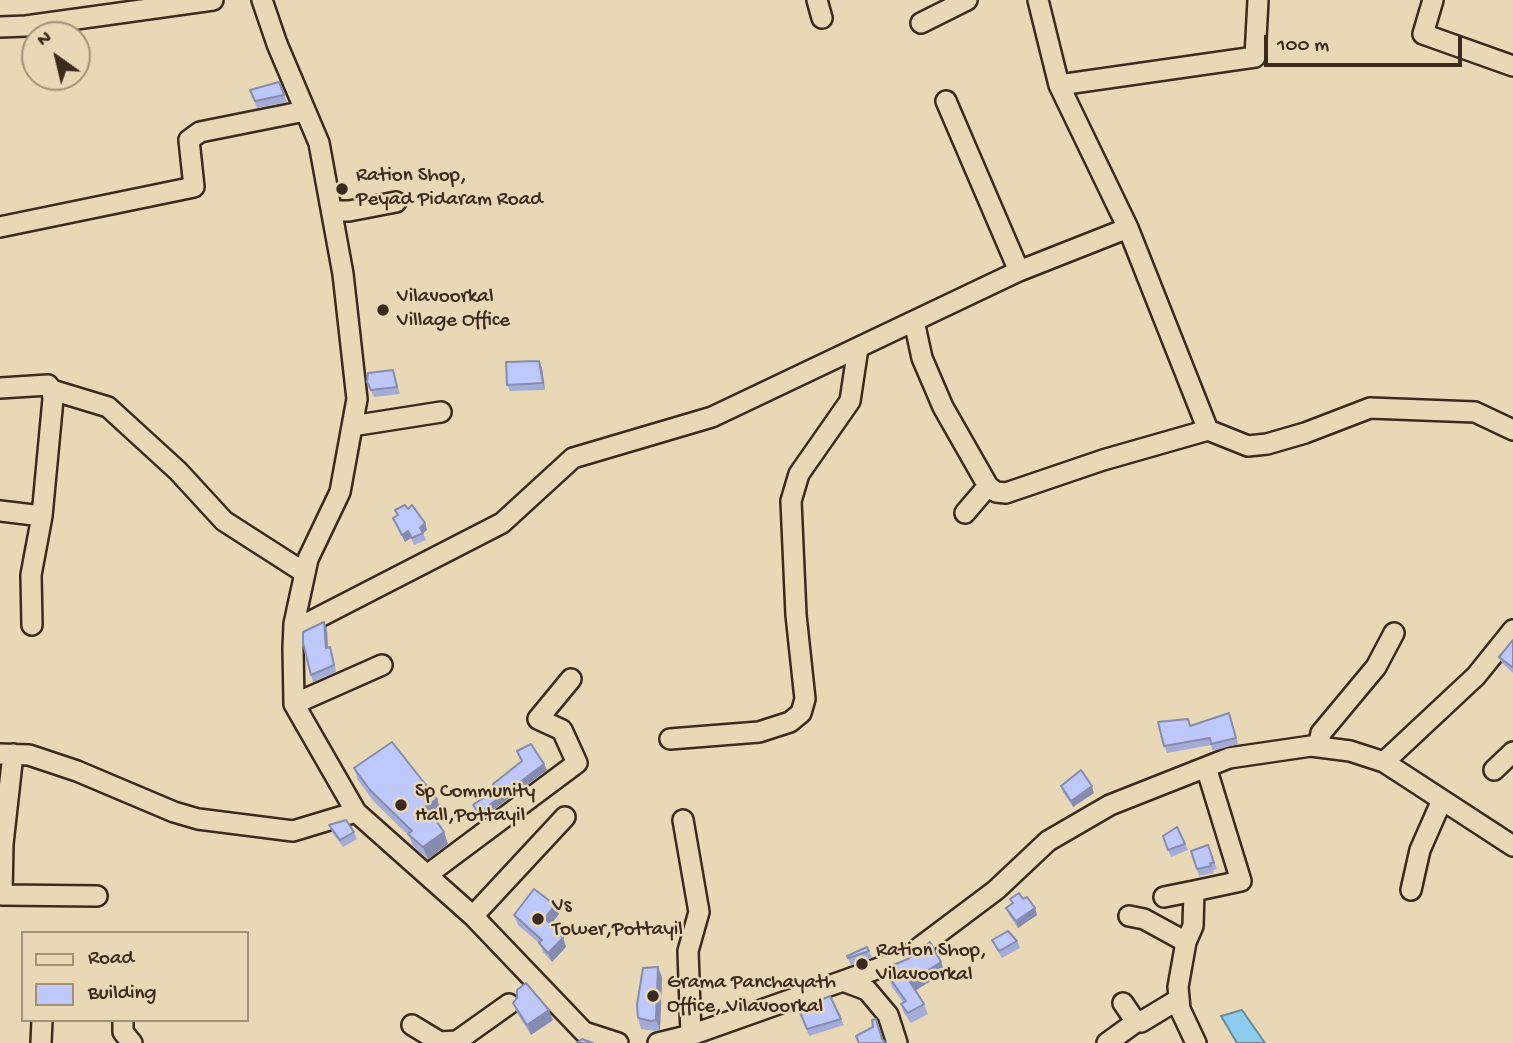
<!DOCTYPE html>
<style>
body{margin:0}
#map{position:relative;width:1513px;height:1043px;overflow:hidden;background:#e9d8b5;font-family:"Gochi Hand",sans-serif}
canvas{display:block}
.legend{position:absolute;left:21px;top:931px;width:228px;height:91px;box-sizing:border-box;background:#e9d8b5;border:2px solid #a39279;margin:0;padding:9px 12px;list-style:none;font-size:21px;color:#3b2a1e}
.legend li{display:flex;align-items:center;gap:14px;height:35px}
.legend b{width:35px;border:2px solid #a39279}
.north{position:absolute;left:21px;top:21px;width:70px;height:70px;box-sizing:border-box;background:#e9d8b5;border:2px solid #a39279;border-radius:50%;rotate:326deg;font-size:19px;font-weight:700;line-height:28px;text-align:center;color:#3b2a1e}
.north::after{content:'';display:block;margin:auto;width:24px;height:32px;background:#3b2a1e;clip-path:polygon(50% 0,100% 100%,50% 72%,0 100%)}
.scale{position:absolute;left:1264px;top:35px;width:198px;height:32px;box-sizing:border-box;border:4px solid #3b2a1e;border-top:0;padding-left:9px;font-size:21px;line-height:24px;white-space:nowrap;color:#3b2a1e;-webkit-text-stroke:5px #e9d8b5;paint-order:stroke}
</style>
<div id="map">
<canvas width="1513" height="1043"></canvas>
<ul class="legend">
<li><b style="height:9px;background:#e9d8b5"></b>Road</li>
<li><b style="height:19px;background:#bec8fa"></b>Building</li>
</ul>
<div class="north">N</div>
<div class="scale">100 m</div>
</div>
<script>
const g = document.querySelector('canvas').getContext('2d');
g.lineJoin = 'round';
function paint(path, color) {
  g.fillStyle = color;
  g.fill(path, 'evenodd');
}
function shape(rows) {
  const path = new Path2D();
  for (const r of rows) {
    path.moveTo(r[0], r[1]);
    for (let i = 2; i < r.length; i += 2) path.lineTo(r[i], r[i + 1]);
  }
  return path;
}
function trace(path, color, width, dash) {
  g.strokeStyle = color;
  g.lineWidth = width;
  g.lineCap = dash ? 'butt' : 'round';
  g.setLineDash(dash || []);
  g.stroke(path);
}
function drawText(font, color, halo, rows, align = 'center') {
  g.font = font + ' "Gochi Hand",sans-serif';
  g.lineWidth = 5;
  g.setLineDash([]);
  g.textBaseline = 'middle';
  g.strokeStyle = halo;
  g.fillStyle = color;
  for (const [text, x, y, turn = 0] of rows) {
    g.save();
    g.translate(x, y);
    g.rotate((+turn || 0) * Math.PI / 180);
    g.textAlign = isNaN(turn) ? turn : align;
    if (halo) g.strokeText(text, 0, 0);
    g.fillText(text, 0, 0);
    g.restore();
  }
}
const water = shape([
 [1242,1010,1265,1043,1237,1043,1221,1016,1242,1010]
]);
paint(water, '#8ccded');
trace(water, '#6c8c9a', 2);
const minor = shape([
 [262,0,277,44,319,143,343,274,357,399,340,492,308,559,294,624,293,648,294,704,356,812,473,916,584,1032,618,1043],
 [817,0,822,18],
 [1433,0,1423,34,1513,66],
 [921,23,967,0],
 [0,27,26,26,213,0],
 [1059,85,1255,57,1258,0],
 [946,101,1019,271],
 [332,211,349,211,396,202],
 [0,227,194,187,189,140,200,132,305,111],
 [1128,228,1208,430],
 [914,321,922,358,943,407,988,486,996,492,1006,493,1103,460,1208,430,1248,446,1267,444,1305,433,1370,408,1475,412,1513,430],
 [0,388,48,385,52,390,53,399,42,516,0,511],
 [52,390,108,407,178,471,224,521,305,573],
 [352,426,441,412],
 [965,513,988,486],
 [32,625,31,575,42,516],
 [294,630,502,523,573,458,712,417,1019,271,1128,228,1059,85,1038,0],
 [294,704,382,665],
 [670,739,759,732,790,722,801,713,805,699,796,615,791,501,799,474,850,401,858,348],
 [1318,747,1321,733,1376,667,1394,633],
 [0,754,29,755,77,771,174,812,198,819,293,831,356,812],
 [13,754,3,844,2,895,97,896],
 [1384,762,1476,676,1513,630],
 [1494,770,1513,752],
 [683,820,699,912,688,951,691,1035],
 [427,875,577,763,562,730,538,719,571,679],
 [1411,890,1420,850,1442,800],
 [1164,897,1194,891],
 [473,916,565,817],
 [1129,916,1144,919,1186,942],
 [843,981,904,959,996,890,1048,841,1110,805,1229,758,1311,746,1350,751,1384,762,1513,846],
 [1123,1003,1136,1022,1141,1022,1179,999],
 [123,1020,123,1032,132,1043],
 [412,1025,440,1042,457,1041,509,1004],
 [41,1043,42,1020],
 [658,1043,691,1035,843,981,867,990,888,1015,897,1043],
 [1107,1043,1136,1022],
 [1196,1043,1180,1009,1178,987,1186,942,1193,926,1194,891,1241,881,1206,767]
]);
trace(minor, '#3b2a1e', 24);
trace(minor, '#e9d8b5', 19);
paint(shape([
 [279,82,287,102,257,108,250,90],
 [539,361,542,368,545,390,510,391,507,385],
 [395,377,400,394,374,397,367,382],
 [408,509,425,523,427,530,423,533,426,540,414,545,411,538,405,542,393,518],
 [324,622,327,629,328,648,333,654,336,672,313,682,311,675],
 [1513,640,1513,673,1502,663,1499,657],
 [1229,713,1238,744,1213,751,1211,745,1167,753,1164,746,1191,726],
 [517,751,544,764,547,770,481,819,475,811,473,805,495,789,493,784,521,761],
 [354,768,437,799,441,811,433,817,444,832,448,844,428,859,413,846,409,836,374,802,358,780],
 [1061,786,1094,793,1073,807,1063,792],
 [329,825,354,832,357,839,343,847,332,832],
 [1163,836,1185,844,1188,850,1171,857],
 [1208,845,1217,869,1213,870,1214,873,1199,876,1191,851],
 [1010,899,1023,899,1037,915,1018,928,1009,915,1006,908,1012,904],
 [559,914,551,924,563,938,566,947,552,962,543,952,540,944,518,925,514,915],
 [992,940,1017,941,1020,948,1002,958,995,947],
 [867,947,872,958,851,965,847,956],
 [886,968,945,972,915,991,924,1004,928,1014,911,1023,904,1013,901,1004,903,1002,892,987],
 [662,977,660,1030,655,1031,641,1029,638,1018],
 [513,1003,553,1020,531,1035,517,1013],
 [799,1010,841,1019,844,1025,809,1036]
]), '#a3acd7');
paint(shape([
 [539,361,542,368,545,390,543,383],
 [425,523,427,530,422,534,420,528],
 [408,531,411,538,405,542,402,535],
 [324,622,327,629,328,655,326,648],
 [544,764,547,770,481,819,479,813],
 [1092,786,1094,793,1073,807,1071,801],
 [437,799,441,811,430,818,426,806],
 [444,832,448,844,428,859,423,847],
 [555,905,559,914,549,927,545,918],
 [1035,908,1037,915,1018,928,1016,921],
 [563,938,566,947,552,962,548,953],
 [941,962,945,972,913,992,910,982],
 [658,967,662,977,660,1030,656,1020],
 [549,1010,553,1020,531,1035,527,1025]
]), '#858caf');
const building = shape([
 [279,82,284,95,255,101,250,90,279,82],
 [539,361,543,383,507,385,506,362,539,361],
 [393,370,397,387,371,390,367,382,368,373,393,370],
 [405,505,408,509,412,505,425,523,420,528,423,533,412,538,408,531,402,535,393,518,398,515,395,510,405,505],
 [324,622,326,648,330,647,334,665,311,675,303,643,303,632,324,622],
 [1513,640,1513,666,1512,667,1499,657,1513,640],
 [1229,713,1236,738,1211,744,1210,738,1164,746,1158,722,1188,719,1190,726,1229,713],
 [392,742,437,799,426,806,444,832,423,847,408,834,412,831,370,790,354,768,392,742],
 [531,744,544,764,479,813,473,805,496,789,493,784,522,761,517,751,531,744],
 [1081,770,1092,786,1071,801,1061,786,1081,770],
 [346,820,354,832,340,840,329,825,346,820],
 [1177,827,1185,844,1168,850,1163,836,1177,827],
 [1208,845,1214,863,1210,863,1211,866,1197,869,1191,851,1208,845],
 [534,889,555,905,545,918,563,938,548,953,539,943,542,940,514,915,534,889],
 [1019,893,1023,899,1027,897,1035,908,1016,921,1006,908,1013,903,1010,899,1019,893],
 [1008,931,1017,941,999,951,992,940,1008,931],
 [930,942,941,962,910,982,924,1004,908,1013,901,1004,906,1001,889,977,892,972,886,968,908,959,930,942],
 [867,947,869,951,848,958,847,956,867,947],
 [658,967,656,1020,651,1021,638,1018,637,1005,643,968,658,967],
 [526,983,549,1010,527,1025,513,1003,517,998,517,990,526,983],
 [830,996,841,1019,807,1029,799,1010,830,996],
 [876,1019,882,1039,886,1043,859,1043,856,1036,873,1027,872,1020,876,1019],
 [582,1039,593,1043,577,1043,582,1039]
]);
paint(building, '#bec8fa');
trace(building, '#858caf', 2);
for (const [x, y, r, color] of [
 [342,189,7,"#3b2a1e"],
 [383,310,7,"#3b2a1e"],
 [401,805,7,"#3b2a1e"],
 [538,919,7,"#3b2a1e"],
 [862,964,7,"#3b2a1e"],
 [653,996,7,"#3b2a1e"]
]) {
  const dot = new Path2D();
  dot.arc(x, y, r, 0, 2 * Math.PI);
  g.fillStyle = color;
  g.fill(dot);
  trace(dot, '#e9d8b5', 2.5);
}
drawText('21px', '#3b2a1e', '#e9d8b5', [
 ["Ration Shop,",356,177],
 ["Peyad Pidaram Road",356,201],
 ["Vilavoorkal",397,298],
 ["Village Office",397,322],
 ["Sp Community",415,793],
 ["Hall,Pottayil",415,817],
 ["Vs",552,907],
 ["Tower,Pottayil",552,931],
 ["Ration Shop,",876,952],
 ["Vilavoorkal",876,976],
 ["Grama Panchayath",667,984],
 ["Office, Vilavoorkal",667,1008]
], 'left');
</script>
